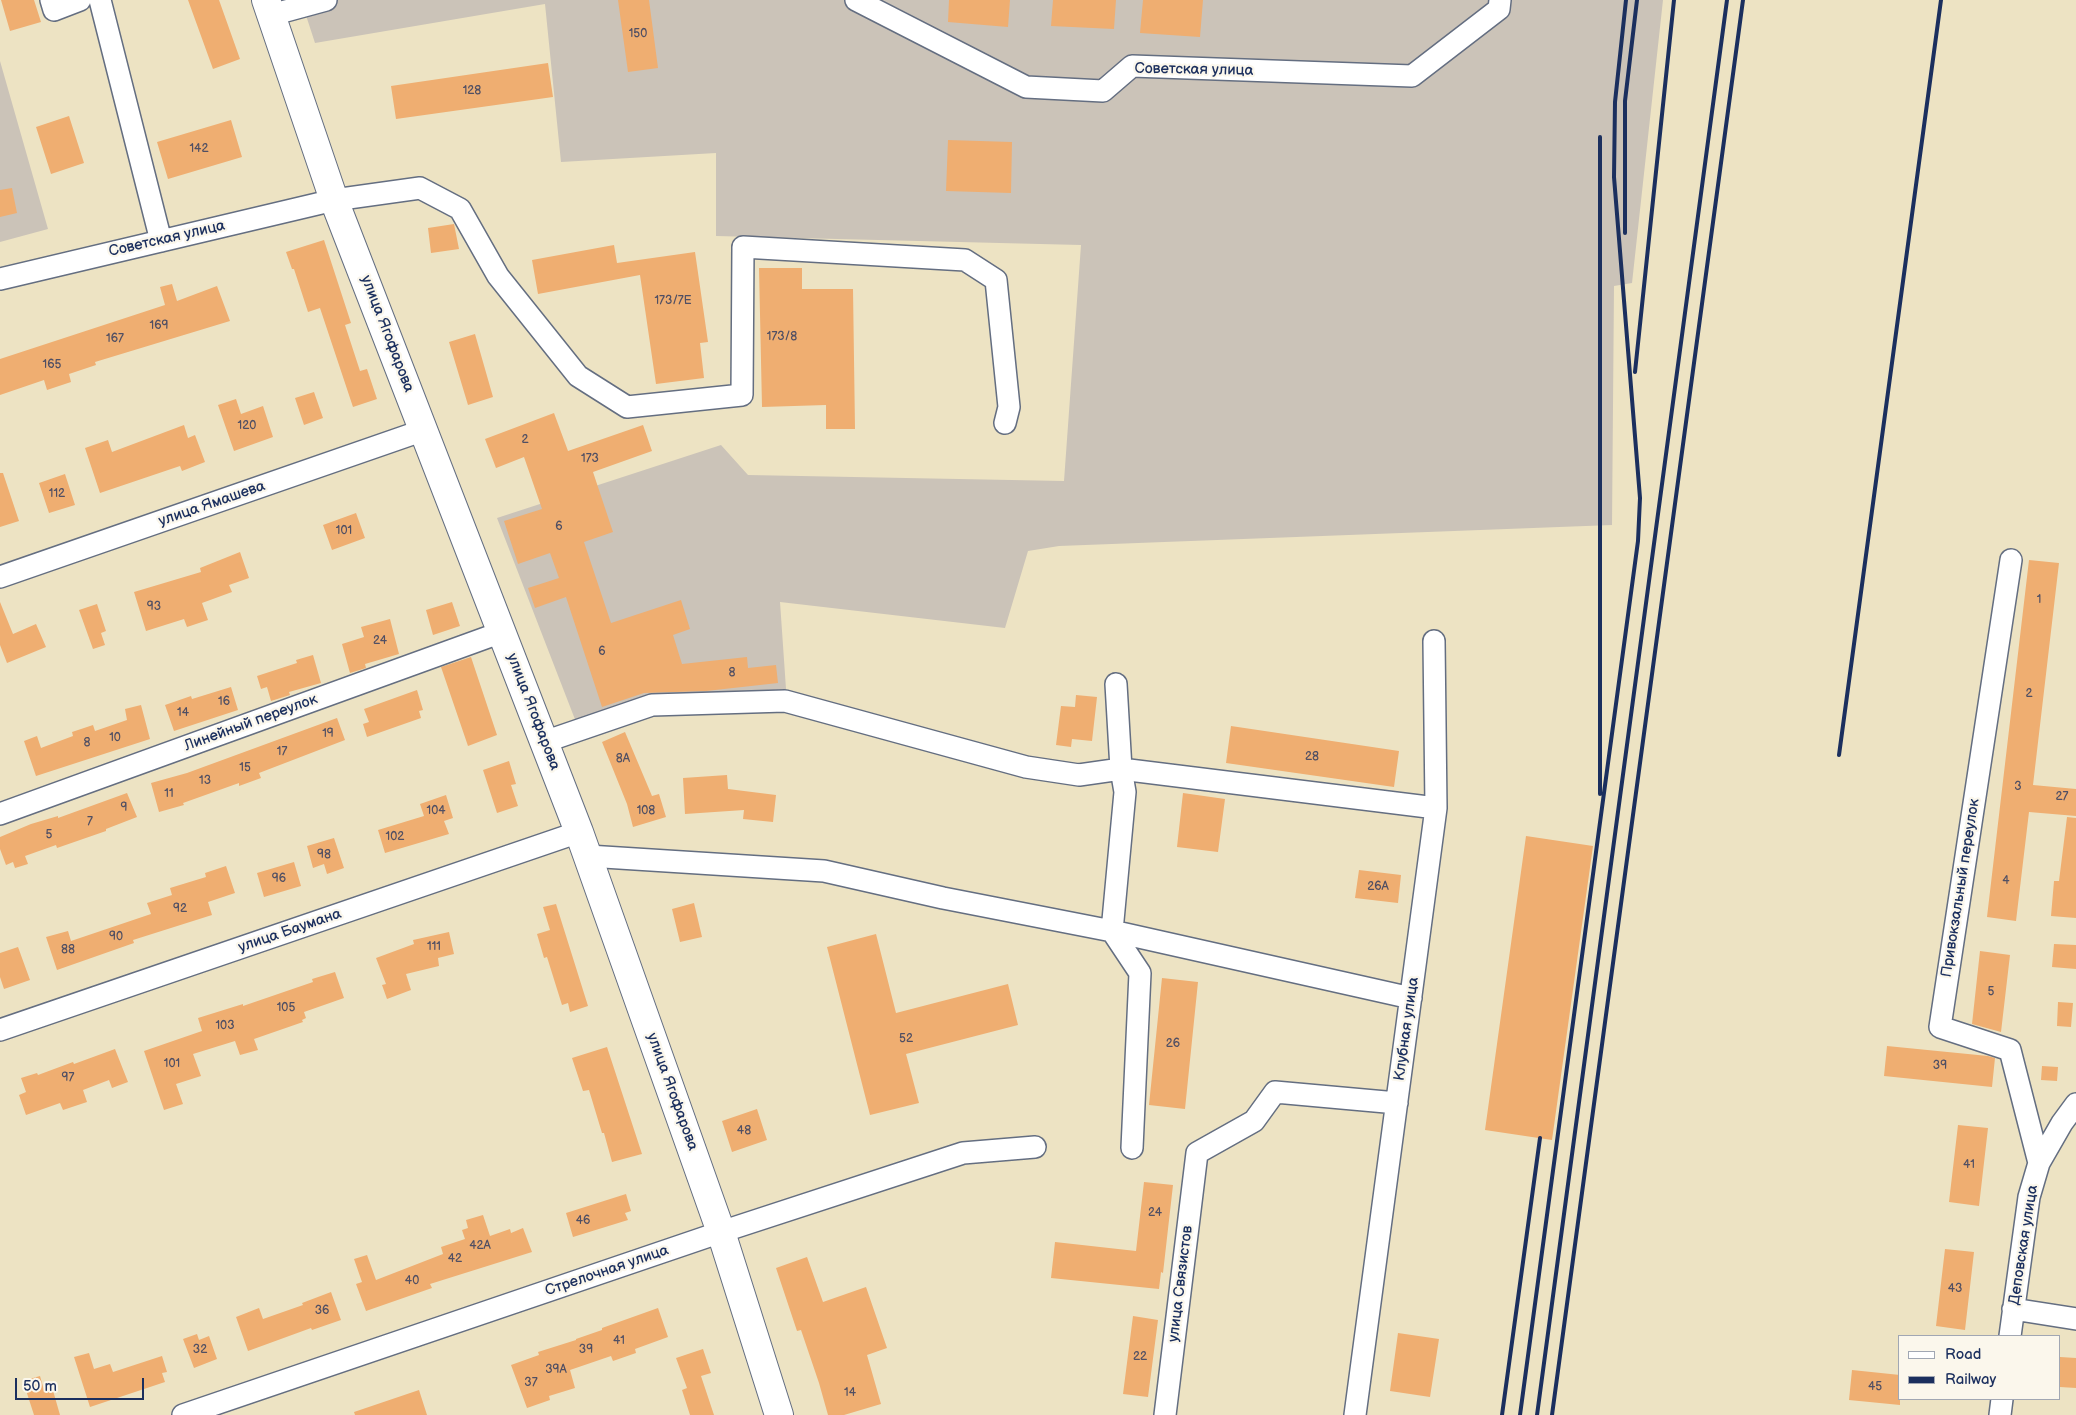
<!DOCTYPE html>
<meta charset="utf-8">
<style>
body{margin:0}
#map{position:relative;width:2076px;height:1415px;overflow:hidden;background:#ede3c3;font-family:"Balsamiq Sans",sans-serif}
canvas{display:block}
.legend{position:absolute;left:1898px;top:1335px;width:162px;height:65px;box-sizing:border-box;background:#fbf7ec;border:1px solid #a1a7b3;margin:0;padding:6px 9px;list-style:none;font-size:15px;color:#1b2f5e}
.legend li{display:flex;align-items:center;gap:10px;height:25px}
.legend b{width:25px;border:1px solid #a1a7b3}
.scale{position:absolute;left:15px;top:1378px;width:129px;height:22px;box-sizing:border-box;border:2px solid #1b2f5e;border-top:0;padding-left:6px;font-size:15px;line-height:18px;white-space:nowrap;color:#1b2f5e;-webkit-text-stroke:4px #fbf7ec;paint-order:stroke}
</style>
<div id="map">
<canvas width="2076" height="1415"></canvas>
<ul class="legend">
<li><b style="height:6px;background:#fff"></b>Road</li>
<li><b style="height:6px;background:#1b2f5e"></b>Railway</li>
</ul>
<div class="scale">50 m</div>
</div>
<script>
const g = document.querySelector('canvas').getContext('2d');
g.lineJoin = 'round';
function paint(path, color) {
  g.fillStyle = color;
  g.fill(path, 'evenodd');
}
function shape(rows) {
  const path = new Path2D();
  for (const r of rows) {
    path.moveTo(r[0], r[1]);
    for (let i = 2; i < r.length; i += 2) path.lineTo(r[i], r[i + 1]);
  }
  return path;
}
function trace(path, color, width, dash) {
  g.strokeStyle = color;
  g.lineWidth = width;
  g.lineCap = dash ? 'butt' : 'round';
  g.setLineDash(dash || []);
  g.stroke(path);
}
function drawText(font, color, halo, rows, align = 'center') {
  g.font = font + ' "Balsamiq Sans",sans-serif';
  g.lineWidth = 4.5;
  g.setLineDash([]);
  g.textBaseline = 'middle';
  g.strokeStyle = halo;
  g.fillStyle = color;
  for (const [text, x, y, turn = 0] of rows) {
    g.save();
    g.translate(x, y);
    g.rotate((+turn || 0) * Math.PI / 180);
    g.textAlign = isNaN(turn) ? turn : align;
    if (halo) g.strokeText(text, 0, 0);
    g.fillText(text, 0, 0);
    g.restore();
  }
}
paint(shape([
 [301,0,1663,0,1632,283,1614,286,1612,525,1059,546,1028,551,1005,628,780,602,786,689,659,699,576,722,497,518,721,445,748,475,1064,481,1081,245,716,236,716,153,561,162,545,4,315,43],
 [0,61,48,229,0,242]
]), '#cbc3b8');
paint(shape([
 [1,0,34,0,41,22,10,31],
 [188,0,219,0,240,59,213,69],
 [618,0,649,0,658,68,628,72],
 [949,0,1010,0,1008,27,948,22],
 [1053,0,1116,0,1114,29,1051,26],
 [1143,0,1203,0,1200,37,1140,33],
 [548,63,553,97,396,119,391,86],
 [69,116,84,163,51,174,36,127],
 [231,120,242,157,168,179,157,142],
 [948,140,1012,142,1011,193,946,191],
 [12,188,17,213,0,217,0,190],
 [454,224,459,249,431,253,428,228],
 [324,240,351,323,345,325,360,371,367,369,377,399,353,407,320,308,308,312,294,269,292,269,286,252],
 [614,245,617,263,695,252,708,342,700,343,704,378,656,384,640,275,538,294,532,260],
 [759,268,802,268,802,289,853,289,855,429,826,429,826,405,762,407],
 [172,284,177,301,217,286,230,321,95,362,96,365,69,374,71,382,47,390,44,380,0,395,0,359,165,305,160,287],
 [475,334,493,397,468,405,449,342],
 [314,392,323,418,304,425,295,398],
 [236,399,241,414,263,406,273,437,234,451,218,405],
 [554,413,568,451,643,425,652,451,593,472,613,532,584,542,611,623,681,600,690,629,673,635,682,664,747,657,748,668,776,665,778,683,706,691,644,693,602,707,566,597,535,608,528,588,559,578,550,553,518,564,504,521,542,509,524,457,496,468,485,439],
 [184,425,188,438,195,435,205,462,182,471,180,466,100,493,85,448,108,440,112,452],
 [0,473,3,473,19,521,0,527],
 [65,474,75,505,49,513,39,483],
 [356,513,365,538,332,550,323,525],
 [240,552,249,578,229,585,232,592,202,603,208,620,187,627,184,619,146,631,134,592,201,572,200,568],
 [2029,560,2059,563,2033,785,2076,789,2076,816,2029,812,2016,921,1987,917],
 [0,602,13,634,36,624,46,647,7,663,0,645],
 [452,602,460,626,433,635,426,610],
 [97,604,106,631,101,633,105,645,93,649,79,610],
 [390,619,399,654,365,664,366,668,350,673,342,644,364,637,361,627],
 [313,655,321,683,289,692,290,695,271,701,267,687,261,689,257,676,297,663,296,660],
 [471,657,497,735,468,746,441,667],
 [231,687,238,710,174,731,165,705,191,696,192,699],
 [417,690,423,710,419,711,421,718,367,737,363,724,369,722,364,709],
 [1076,695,1097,697,1092,741,1072,739,1071,747,1056,745,1061,706,1075,707],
 [141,705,150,739,36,776,24,741,37,736,41,748,73,736,72,732,93,725,95,731,127,720,125,709],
 [337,718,345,740,259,773,261,778,239,786,239,783,183,803,184,805,159,812,151,783,187,773],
 [1231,726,1399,751,1394,787,1226,763],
 [625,732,652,796,659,794,666,817,633,827,627,804,602,742],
 [509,761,516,784,511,785,518,806,497,813,483,770],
 [727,775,728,789,776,795,773,822,743,819,744,810,685,814,683,778],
 [127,793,137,817,106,829,106,831,57,848,56,845,25,856,28,864,15,868,13,862,6,865,0,849,0,837,31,824,58,816,58,818],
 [1183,793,1225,799,1218,852,1177,847],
 [446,795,453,818,444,821,449,834,385,853,378,830,424,816,420,804],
 [2067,817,2076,818,2076,918,2051,916,2054,881,2059,881],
 [1526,836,1593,846,1552,1140,1485,1130],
 [334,838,344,868,327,874,324,864,313,868,307,846],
 [294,862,301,886,264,897,257,873],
 [226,866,235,893,208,902,212,915,133,940,134,943,57,970,46,937,68,931,71,941,151,914,147,903,172,895,170,888,206,877,205,873],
 [1359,870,1401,875,1398,903,1355,898],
 [694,903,702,937,680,942,672,909],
 [556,904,588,1006,570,1012,568,1003,562,1005,547,957,544,958,537,934,550,930,543,907],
 [449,932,454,954,438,958,439,966,406,974,411,990,387,999,382,985,386,984,376,958,414,944,413,940],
 [876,934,896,1013,1008,984,1018,1025,906,1054,919,1103,870,1115,827,947],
 [2054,944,2076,945,2076,969,2052,967],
 [18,947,30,980,4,989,0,977,0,953],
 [1980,951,2010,955,2001,1032,1972,1024],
 [335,972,344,998,304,1012,306,1018,302,1020,303,1022,254,1039,258,1050,240,1055,235,1041,193,1054,201,1076,176,1084,183,1104,164,1110,144,1051,202,1031,198,1018,243,1004,243,1006,313,982,312,979],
 [1162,978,1198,982,1185,1109,1149,1105],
 [2058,1002,2073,1003,2071,1027,2057,1026],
 [1887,1046,1988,1056,1995,1058,1992,1087,1884,1076],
 [607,1047,642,1154,612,1162,604,1133,602,1133,589,1090,583,1091,572,1058],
 [115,1049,128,1082,112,1088,109,1080,83,1090,87,1102,63,1110,60,1103,26,1115,19,1095,26,1092,21,1078,37,1073,38,1075,73,1062,74,1064],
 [2042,1066,2058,1067,2057,1081,2041,1080],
 [757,1109,767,1140,732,1152,722,1121],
 [1958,1125,1988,1128,1979,1206,1949,1202],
 [1144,1182,1173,1185,1163,1273,1161,1272,1159,1289,1051,1278,1055,1242,1136,1251],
 [626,1194,631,1211,625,1213,628,1220,573,1237,566,1213],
 [483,1215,490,1236,510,1229,511,1233,523,1228,532,1252,430,1284,432,1288,366,1311,356,1284,362,1282,354,1259,367,1255,376,1280,443,1254,441,1247,465,1239,462,1230,468,1228,466,1220],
 [1945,1249,1974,1252,1965,1330,1936,1326],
 [807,1257,823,1302,866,1287,887,1348,867,1355,881,1404,844,1415,828,1415,819,1383,801,1330,797,1331,776,1268],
 [331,1292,341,1320,312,1330,311,1328,248,1351,236,1317,259,1308,263,1319,303,1305,302,1303],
 [658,1308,668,1337,635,1349,636,1353,613,1361,611,1356,570,1370,575,1388,549,1396,550,1400,527,1408,511,1365,539,1355,538,1352,576,1340,576,1339,602,1330,602,1328],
 [1133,1316,1158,1320,1148,1397,1123,1394],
 [1398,1333,1439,1339,1430,1397,1390,1391],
 [197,1334,199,1340,209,1336,217,1359,194,1368,183,1339],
 [703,1349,711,1373,701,1376,714,1415,690,1415,682,1390,687,1388,676,1358],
 [89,1353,94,1369,110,1364,113,1372,162,1356,167,1372,162,1373,165,1382,90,1407,74,1357],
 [2060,1357,2076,1358,2076,1388,2060,1387],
 [1852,1370,1900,1375,1900,1405,1849,1400],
 [40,1376,44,1390,52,1387,60,1415,34,1415,23,1381],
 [419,1390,427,1415,355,1415,354,1412]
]), '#efae71');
const minor = shape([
 [51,0,54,10,80,0],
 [100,0,161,241],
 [856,0,1026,87,1103,91,1132,66,1412,76,1499,9,1500,0],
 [271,15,326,0],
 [0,279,334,200,420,188,460,209,498,276,578,376,627,407,742,395,743,247,965,260,996,280,1009,407,1005,423],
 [2011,560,1940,1027,2010,1050,2039,1163],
 [0,577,424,430],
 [1116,684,1121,769,1125,792,1112,931,1140,973,1132,1148],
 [544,742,652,705,785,701,1026,767,1079,775,1121,769,1436,808],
 [0,814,502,632],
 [588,856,824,871,943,898,1112,931,1411,998],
 [0,1030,579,832],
 [2013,1309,2076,1319],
 [2010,1336,2029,1197,2039,1163,2062,1123,2076,1104],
 [183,1415,721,1232,963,1153,1035,1147],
 [1165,1415,1197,1153,1254,1121,1275,1092,1397,1103],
 [1355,1415,1436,808,1434,641],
 [2000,1415,2002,1399]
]);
const major = shape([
 [266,0,334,200,579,832,721,1232,779,1415]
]);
trace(minor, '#646e81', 24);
trace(major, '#646e81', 30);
trace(minor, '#fff', 21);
trace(major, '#fff', 28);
trace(shape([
 [1600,137,1600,794],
 [1625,233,1625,101,1637,0],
 [1635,372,1674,0],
 [1839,755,1941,0],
 [1502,1415,1540,1138],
 [1520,1415,1638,541,1640,498,1614,177,1615,102,1626,0],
 [1537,1415,1727,0],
 [1552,1415,1743,0]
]), '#1b2f5e', 4);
drawText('12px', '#504f63', null, [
 ["150",638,34],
 ["128",472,91],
 ["142",199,149],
 ["173/7Е",673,301],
 ["169",159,326],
 ["173/8",782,337],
 ["167",115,339],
 ["165",52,365],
 ["120",247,426],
 ["2",525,440],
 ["173",590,459],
 ["112",57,494],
 ["6",559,527],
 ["101",344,531],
 ["1",2039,600],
 ["93",154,607],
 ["24",380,641],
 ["6",602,652],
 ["8",732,673],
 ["2",2029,694],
 ["16",224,702],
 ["14",183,713],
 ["19",328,734],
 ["10",115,738],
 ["8",87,743],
 ["17",282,752],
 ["28",1312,757],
 ["8А",623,759],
 ["15",245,768],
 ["13",205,781],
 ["3",2018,787],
 ["11",169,794],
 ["27",2062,797],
 ["9",124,808],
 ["104",436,811],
 ["108",646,811],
 ["7",90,822],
 ["5",49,835],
 ["102",395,837],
 ["98",324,855],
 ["96",279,879],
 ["4",2006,881],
 ["26А",1378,887],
 ["92",180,909],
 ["90",116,937],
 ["111",434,947],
 ["88",68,950],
 ["5",1991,992],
 ["105",286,1008],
 ["103",225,1026],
 ["52",906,1039],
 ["26",1173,1044],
 ["101",172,1064],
 ["39",1940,1066],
 ["97",68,1078],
 ["48",744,1131],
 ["41",1969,1165],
 ["24",1155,1213],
 ["46",583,1221],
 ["42А",480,1246],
 ["42",455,1259],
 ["40",412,1281],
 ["43",1955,1289],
 ["36",322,1311],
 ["41",619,1341],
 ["32",200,1350],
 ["39",586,1350],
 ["22",1140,1357],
 ["39А",556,1370],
 ["37",531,1383],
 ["45",1875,1387],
 ["14",850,1393]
]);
drawText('15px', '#1b2f5e', '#fbf7ec', [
 ["Советская улица",1194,70,1],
 ["Советская улица",167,239,-13],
 ["улица Ягофарова",387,334,69],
 ["улица Ямашева",212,504,-19],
 ["улица Ягофарова",533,712,69],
 ["Линейный переулок",251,723,-20],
 ["Привокзальный переулок",1961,888,-81],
 ["улица Баумана",290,931,-19],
 ["Клубная улица",1407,1029,-82],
 ["улица Ягофарова",672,1092,70],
 ["Деповская улица",2024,1245,-81],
 ["Стрелочная улица",607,1271,-19],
 ["улица Связистов",1181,1284,-83]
]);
</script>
